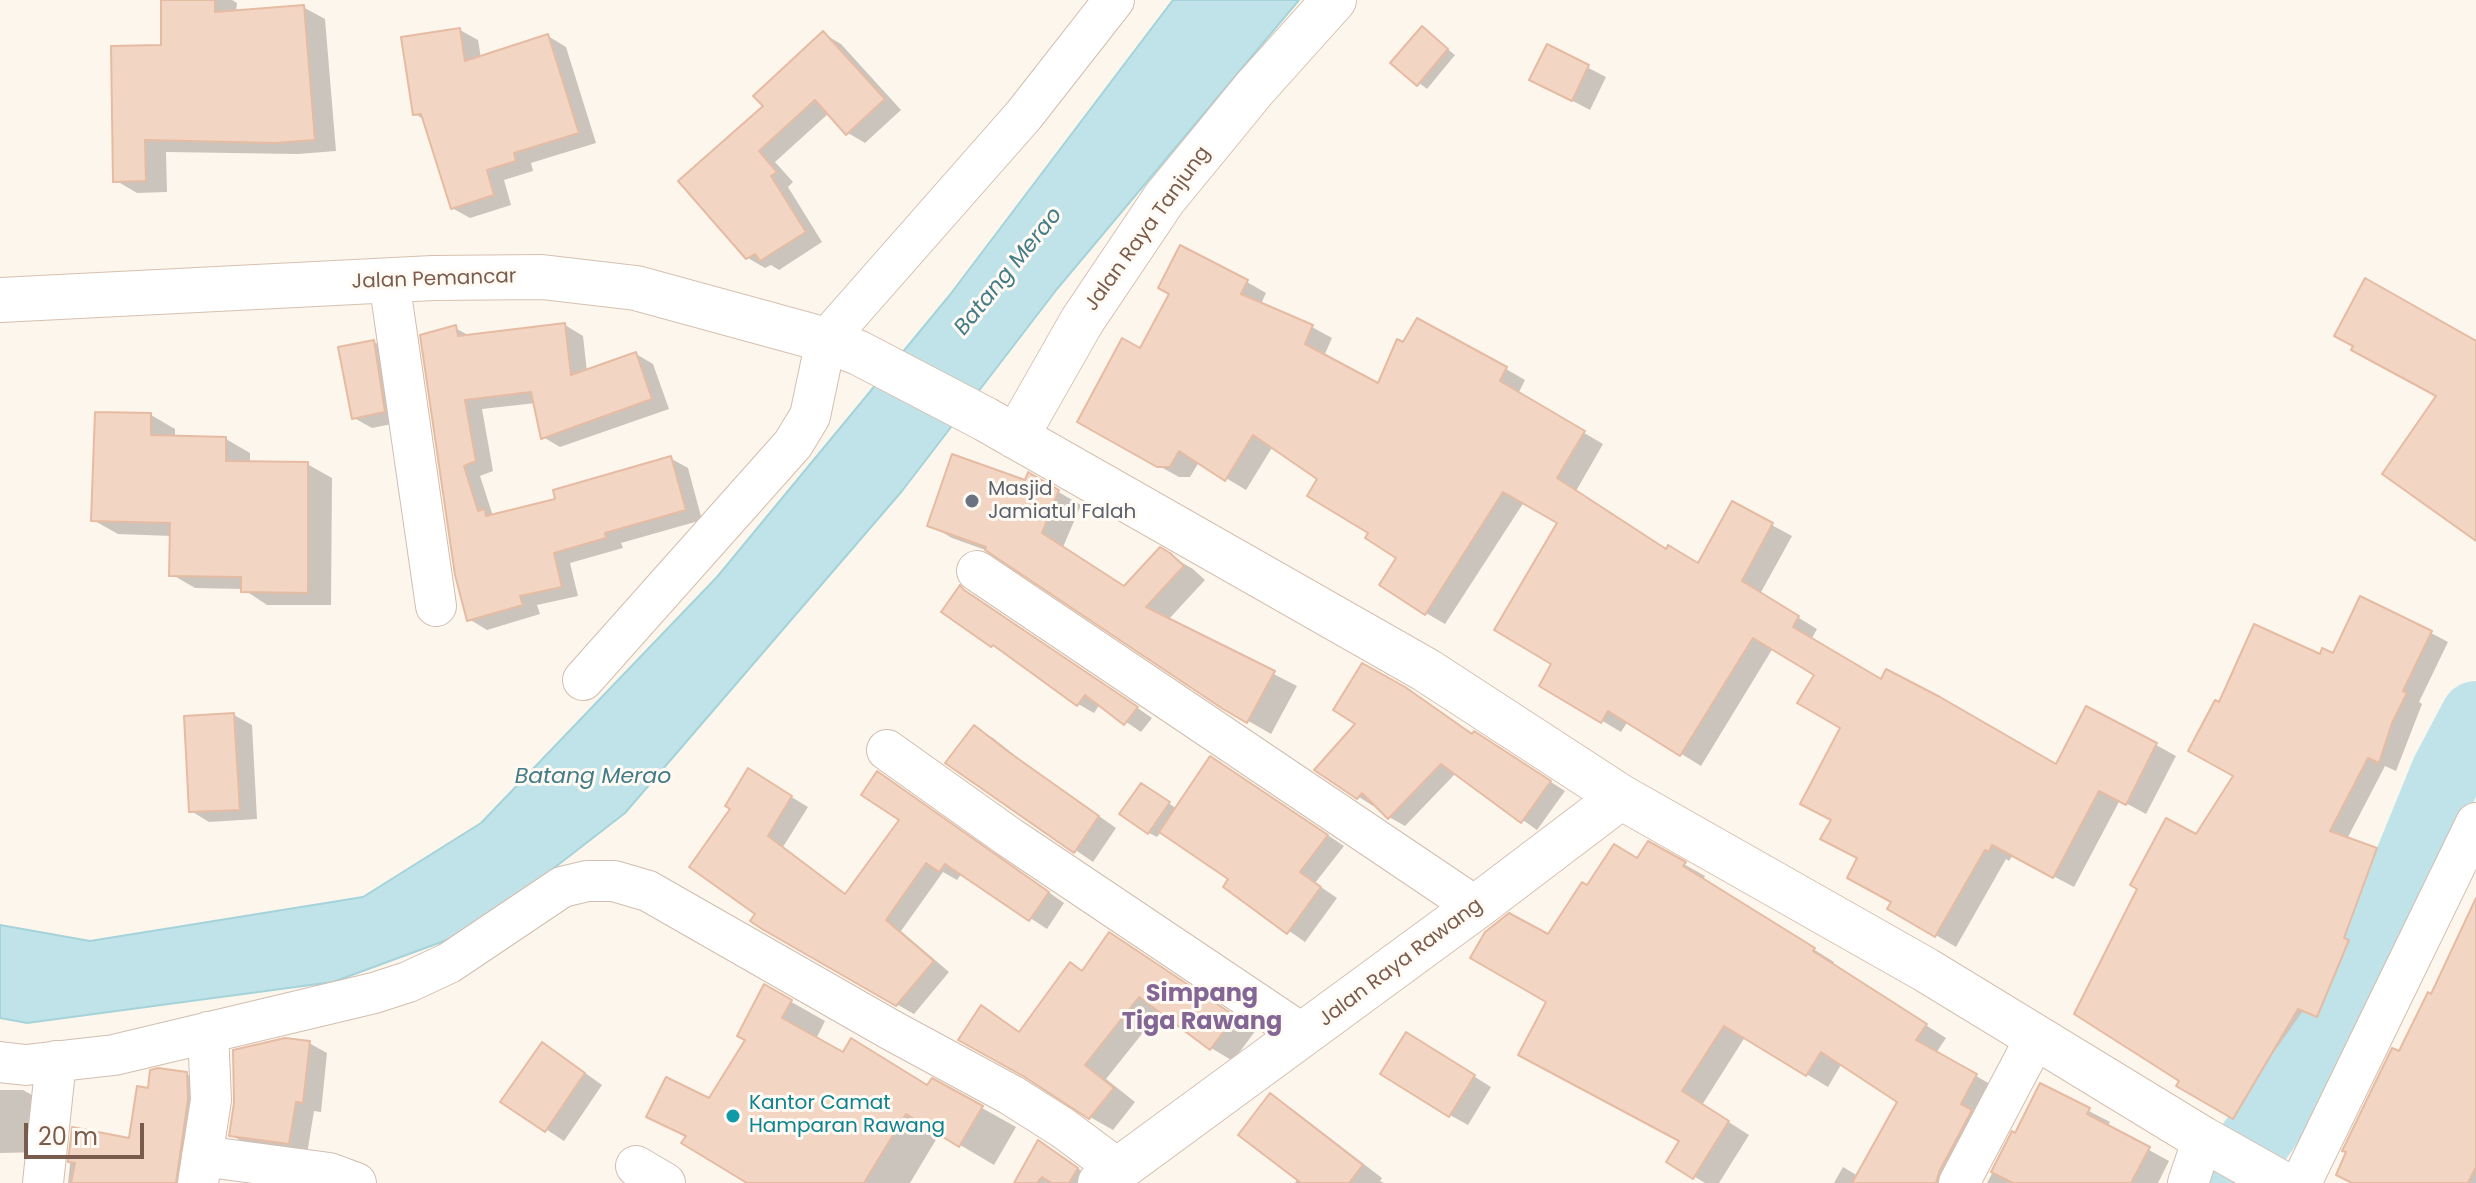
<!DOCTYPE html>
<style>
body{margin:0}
#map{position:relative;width:2476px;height:1183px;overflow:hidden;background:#fdf6ec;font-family:Poppins,sans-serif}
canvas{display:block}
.scale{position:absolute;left:24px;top:1123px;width:120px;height:36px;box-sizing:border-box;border:4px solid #7a5c4d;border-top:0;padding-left:10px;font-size:24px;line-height:28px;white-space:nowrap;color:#7a5c4d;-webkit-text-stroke:6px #fffaf3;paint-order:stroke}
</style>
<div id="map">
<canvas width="2476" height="1183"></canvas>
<div class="scale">20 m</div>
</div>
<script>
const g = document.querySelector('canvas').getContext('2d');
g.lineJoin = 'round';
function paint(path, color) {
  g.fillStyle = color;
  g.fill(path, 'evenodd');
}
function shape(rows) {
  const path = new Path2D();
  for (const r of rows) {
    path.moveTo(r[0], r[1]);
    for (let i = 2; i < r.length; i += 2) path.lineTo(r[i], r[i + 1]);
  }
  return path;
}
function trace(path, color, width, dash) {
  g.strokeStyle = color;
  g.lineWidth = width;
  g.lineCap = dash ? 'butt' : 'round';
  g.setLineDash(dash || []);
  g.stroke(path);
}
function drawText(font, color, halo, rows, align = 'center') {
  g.font = font + ' Poppins,sans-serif';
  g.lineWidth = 6;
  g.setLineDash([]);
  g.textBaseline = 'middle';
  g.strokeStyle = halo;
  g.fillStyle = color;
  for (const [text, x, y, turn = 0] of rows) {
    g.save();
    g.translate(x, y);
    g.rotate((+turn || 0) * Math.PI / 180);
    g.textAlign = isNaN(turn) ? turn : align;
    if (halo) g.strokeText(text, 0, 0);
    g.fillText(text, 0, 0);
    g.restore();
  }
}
const water = shape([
 [1173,0,1299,0,1057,289,902,491,625,813,474,930,333,982,27,1023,0,1018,0,925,90,941,363,897,481,823,717,577,949,296,1173,0]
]);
paint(water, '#bfe3e8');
trace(water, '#a5d3da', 2);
paint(shape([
 [163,0,232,0,237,3,236,12,303,7,325,19,336,151,298,154,166,152,167,192,137,193,115,180,163,46],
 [1422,29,1455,55,1427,89,1393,63],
 [460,30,478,40,481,58,548,36,566,47,596,143,531,163,533,171,504,180,511,205,470,218,452,208,423,119,415,114],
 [824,34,841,44,901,110,865,143,848,133,829,113,775,162,793,182,788,187,822,242,779,270,771,265,765,268,748,258,681,181,766,106],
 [1548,47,1606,77,1590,110,1550,89],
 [1247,282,1266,293,1261,304,1312,327,1332,338,1324,356,1379,386,1506,369,1525,380,1518,394,1603,444,1576,491,1668,551,1699,566,1733,504,1792,536,1760,594,1817,629,1811,640,1882,682,2056,766,2156,745,2176,756,2146,814,2120,800,2074,887,2013,855,2009,861,2006,859,1956,947,1890,908,1893,902,1833,820,1843,728,1817,674,1773,648,1701,766,1628,721,1621,732,1542,685,1554,664,1559,522,1524,502,1445,624,1426,613,1399,557,1371,532,1319,479,1273,446,1246,490,1199,462,1190,477,1179,477,1079,422,1141,350],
 [565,325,583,336,587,372,636,354,653,364,669,409,560,447,543,437,536,403,482,409,493,471,480,476,493,516,557,500,670,458,688,468,702,520,621,543,623,548,570,563,578,596,537,605,540,614,487,630,469,619,455,328,470,336],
 [374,342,392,352,402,422,372,428,354,418],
 [151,415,175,429,175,438,226,439,250,453,250,463,307,464,332,478,331,605,267,605,243,589,195,588,171,574,172,536,118,534,93,520],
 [1029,475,1081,505,1063,547,1126,587,1160,550,1193,569,1205,580,1168,620,1297,686,1271,734,1224,707,991,552,952,538,930,525,1027,482],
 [960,588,976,597,1152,718,1141,732,1100,704,1094,713,1078,704,944,611],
 [2431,633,2448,642,2419,702,2422,704,2396,771,2385,766,2347,839,2376,850,2393,860,2360,949,2365,952,2334,1025,2316,1017,2250,1127,2179,1085,2181,1080,2196,837,2236,775,2220,705,2321,656,2334,655],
 [234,715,252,725,257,819,209,822,191,811],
 [975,728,993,738,1028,766,1116,828,1093,862,947,762],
 [1473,735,1490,743,1565,791,1537,830,1456,773,1405,826,1389,817,1375,803,1373,806,1317,770],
 [1228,768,1344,846,1315,883,1337,898,1305,942,1226,887,1231,879,1162,831,1157,837,1149,833,1150,790,1177,809],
 [765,781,808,807,783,847,847,895,901,819,894,783,1064,903,1047,929,962,873,957,880,943,872,901,931,949,972,914,1014,763,928,758,914],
 [1648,844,1705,876,1703,880,1834,962,1832,965,1946,1038,1936,1053,1997,1088,1960,1183,1834,1183,1843,1167,1858,1176,1899,1101,1842,1063,1828,1087,1745,1037,1702,1105,1749,1135,1719,1183,1705,1183,1669,1161,1682,1141,1549,1001,1549,937,1588,888,1638,860],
 [2476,902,2476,1183,2372,1183,2400,1054,2432,997],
 [1132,947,1256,1030,1233,1061,1211,1048,1161,1010,1106,1079,1135,1102,1113,1130,1090,1117,982,1008,1021,1033,1071,964,1084,972],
 [765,987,825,1021,816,1039,843,1054,982,1108,1016,1127,994,1165,940,1133,910,1183,751,1183,687,1138,649,1116,710,1101,747,1040],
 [309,1043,327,1053,321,1112,314,1111,307,1154,249,1146,231,1135],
 [1424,1045,1491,1087,1468,1125,1450,1115],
 [560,1055,602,1085,564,1141,503,1101],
 [186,1074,206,1085,196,1183,68,1183,74,1129,130,1140,149,1090],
 [2041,1086,2110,1122,2107,1127,2169,1161,2158,1183,1987,1183,2013,1134,2016,1136],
 [0,1090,23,1090,41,1100,42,1152,0,1153],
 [1270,1096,1291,1108,1382,1178,1380,1181,1384,1183,1295,1183,1298,1178],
 [1039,1142,1095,1180,1093,1183,1016,1183]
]), '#0003');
trace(shape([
 [2225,1183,2352,1004,2447,772,2476,717]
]), '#bfe3e8', 72);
const building = shape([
 [161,0,215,0,215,12,304,5,315,140,275,143,145,140,146,181,113,182,111,46,161,45,161,0],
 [1422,26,1448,49,1417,86,1390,63,1422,26],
 [460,28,465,61,548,34,579,133,514,153,516,161,487,170,494,195,451,209,421,114,413,115,401,37,460,28],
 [823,31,885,99,846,135,815,100,759,151,777,172,771,176,806,232,760,261,755,254,746,259,678,181,763,106,753,96,823,31],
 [1547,44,1589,65,1572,101,1529,80,1547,44],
 [1180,245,1248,280,1241,294,1313,325,1305,344,1378,383,1397,339,1403,342,1417,318,1507,367,1500,381,1585,431,1557,478,1666,549,1668,545,1698,563,1732,501,1773,523,1742,581,1799,616,1793,627,1881,679,1886,669,1940,697,2056,764,2086,706,2157,743,2126,805,2099,791,2053,878,1992,845,1989,852,1985,850,1935,937,1887,909,1891,902,1847,878,1857,858,1820,839,1831,820,1800,804,1840,728,1797,703,1814,675,1753,638,1680,756,1608,711,1601,723,1539,686,1551,664,1494,630,1557,523,1503,492,1425,615,1379,585,1396,558,1365,538,1368,533,1307,496,1317,479,1253,435,1225,481,1179,451,1170,467,1157,467,1077,422,1122,338,1140,348,1169,294,1158,288,1180,245],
 [2365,278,2476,341,2476,541,2382,474,2436,396,2351,350,2353,346,2334,336,2365,278],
 [565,323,571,375,636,352,652,399,541,439,531,392,465,400,476,461,464,466,478,511,485,509,486,516,555,499,553,490,671,456,686,510,605,533,606,538,554,553,562,587,520,596,523,605,467,621,455,575,420,335,456,325,458,336,565,323],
 [374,340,385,412,352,419,338,347,374,340],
 [95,412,151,413,151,435,226,437,226,461,308,462,308,593,241,592,241,577,169,576,170,523,91,521,95,412],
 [952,454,1025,480,1028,472,1059,490,1042,533,1124,586,1160,547,1170,553,1184,566,1146,607,1275,671,1247,723,1223,709,985,550,986,547,927,526,952,454],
 [960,585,964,590,1138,707,1124,725,1085,695,1077,706,993,645,991,647,941,612,960,585],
 [2360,596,2432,631,2403,691,2407,693,2392,723,2379,763,2368,758,2330,831,2377,848,2344,938,2349,940,2317,1017,2298,1009,2233,1119,2176,1086,2179,1081,2074,1014,2137,889,2130,885,2166,818,2196,834,2233,776,2188,751,2215,700,2219,702,2254,624,2320,654,2322,648,2333,653,2360,596],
 [1362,663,1405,687,1472,734,1474,731,1551,781,1521,823,1441,764,1388,819,1362,793,1357,799,1314,770,1355,724,1333,710,1362,663],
 [234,713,240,810,189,812,184,716,234,713],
 [974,725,1010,753,1099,816,1074,853,945,763,974,725],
 [1210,756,1328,835,1300,872,1321,887,1287,934,1223,887,1228,879,1159,832,1210,756],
 [748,768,792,796,768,836,845,894,899,820,861,795,877,771,1049,892,1029,921,945,864,939,872,926,863,886,920,934,961,896,1006,762,929,750,921,755,914,689,867,730,809,725,806,748,768],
 [1141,783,1170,802,1148,834,1119,814,1141,783],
 [1648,841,1686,862,1683,866,1815,948,1813,951,1927,1024,1916,1040,1977,1074,1961,1104,1972,1110,1939,1172,1936,1183,1852,1183,1897,1102,1821,1052,1806,1076,1724,1026,1682,1091,1729,1121,1693,1179,1666,1162,1679,1141,1518,1055,1546,1002,1470,958,1485,932,1509,913,1548,934,1582,882,1587,885,1614,844,1637,858,1648,841],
 [2476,898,2476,1167,2468,1183,2352,1183,2336,1175,2346,1152,2342,1151,2392,1048,2399,1051,2428,992,2431,994,2476,898],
 [1109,932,1235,1016,1210,1050,1139,997,1085,1065,1114,1088,1089,1119,1023,1076,958,1040,981,1005,1019,1032,1070,962,1082,971,1109,932],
 [764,984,792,1000,782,1018,843,1052,851,1038,927,1085,932,1078,983,1106,959,1147,906,1114,864,1183,747,1183,681,1143,686,1136,646,1117,666,1077,709,1098,745,1040,737,1036,764,984],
 [1406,1032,1475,1075,1449,1117,1380,1074,1406,1032],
 [285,1038,310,1041,303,1103,296,1102,289,1144,229,1136,234,1103,233,1050,285,1038],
 [542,1042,585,1073,545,1132,500,1102,542,1042],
 [158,1068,187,1072,188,1099,176,1183,71,1183,75,1163,68,1162,72,1127,129,1138,137,1086,148,1088,150,1070,158,1068],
 [2040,1083,2090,1108,2087,1114,2150,1147,2131,1183,2013,1183,1991,1172,2012,1131,2015,1133,2040,1083],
 [1270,1093,1363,1165,1349,1183,1301,1183,1238,1135,1270,1093],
 [1038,1140,1078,1168,1069,1183,1052,1183,1042,1177,1037,1183,1014,1183,1038,1140]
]);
paint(building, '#f3d5c3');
trace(building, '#e6bba3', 2);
const street = shape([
 [389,280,436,606],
 [977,571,1476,907],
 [583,680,793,444,810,416,826,340,1024,115,1114,0],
 [887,750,1009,837,1304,1035],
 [0,1062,26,1065,114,1055,374,993,408,982,449,963,562,887,587,881,614,881,648,891,891,1030,1011,1095,1063,1128,1118,1169],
 [202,1156,329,1173,356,1183],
 [636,1166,665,1183],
 [43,1183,56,1061],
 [198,1183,211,1100,208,1032],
 [1959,1183,2036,1037],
 [2188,1183,2203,1139],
 [2301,1183,2476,823]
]);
const secondary = shape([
 [0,300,433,278,542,277,636,288,826,340,859,353,985,419,1426,670,1621,797,1926,970,2203,1139,2281,1183],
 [1016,437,1082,321,1164,199,1255,88,1334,0],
 [1100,1183,1476,907,1621,797]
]);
trace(street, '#d1beb0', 42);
trace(secondary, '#d6c0b0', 46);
trace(street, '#fff', 40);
trace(secondary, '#fff', 44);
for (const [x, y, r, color] of [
 [972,501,8,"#6b7280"],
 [733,1116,8,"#0f9aa8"]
]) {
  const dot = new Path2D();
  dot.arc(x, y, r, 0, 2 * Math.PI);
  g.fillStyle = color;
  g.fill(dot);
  trace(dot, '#fffaf3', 3);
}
drawText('20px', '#7a5c4d', '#fffaf3', [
 ["Jalan Raya Tanjung",1148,229,-54],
 ["Jalan Pemancar",434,280,-2],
 ["Jalan Raya Rawang",1401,963,-37]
]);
drawText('20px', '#5b616d', '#fffaf3', [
 ["Masjid",988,490],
 ["Jamiatul Falah",988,513]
], 'left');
drawText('20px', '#0d838f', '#fffaf3', [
 ["Kantor Camat",749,1104],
 ["Hamparan Rawang",749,1127]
], 'left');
drawText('italic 22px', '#437c86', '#fffaf3', [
 ["Batang Merao",1009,272,-51],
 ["Batang Merao",593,777]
]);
drawText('bold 24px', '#846695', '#fffaf3', [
 ["Simpang",1202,995],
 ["Tiga Rawang",1202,1023]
]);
</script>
